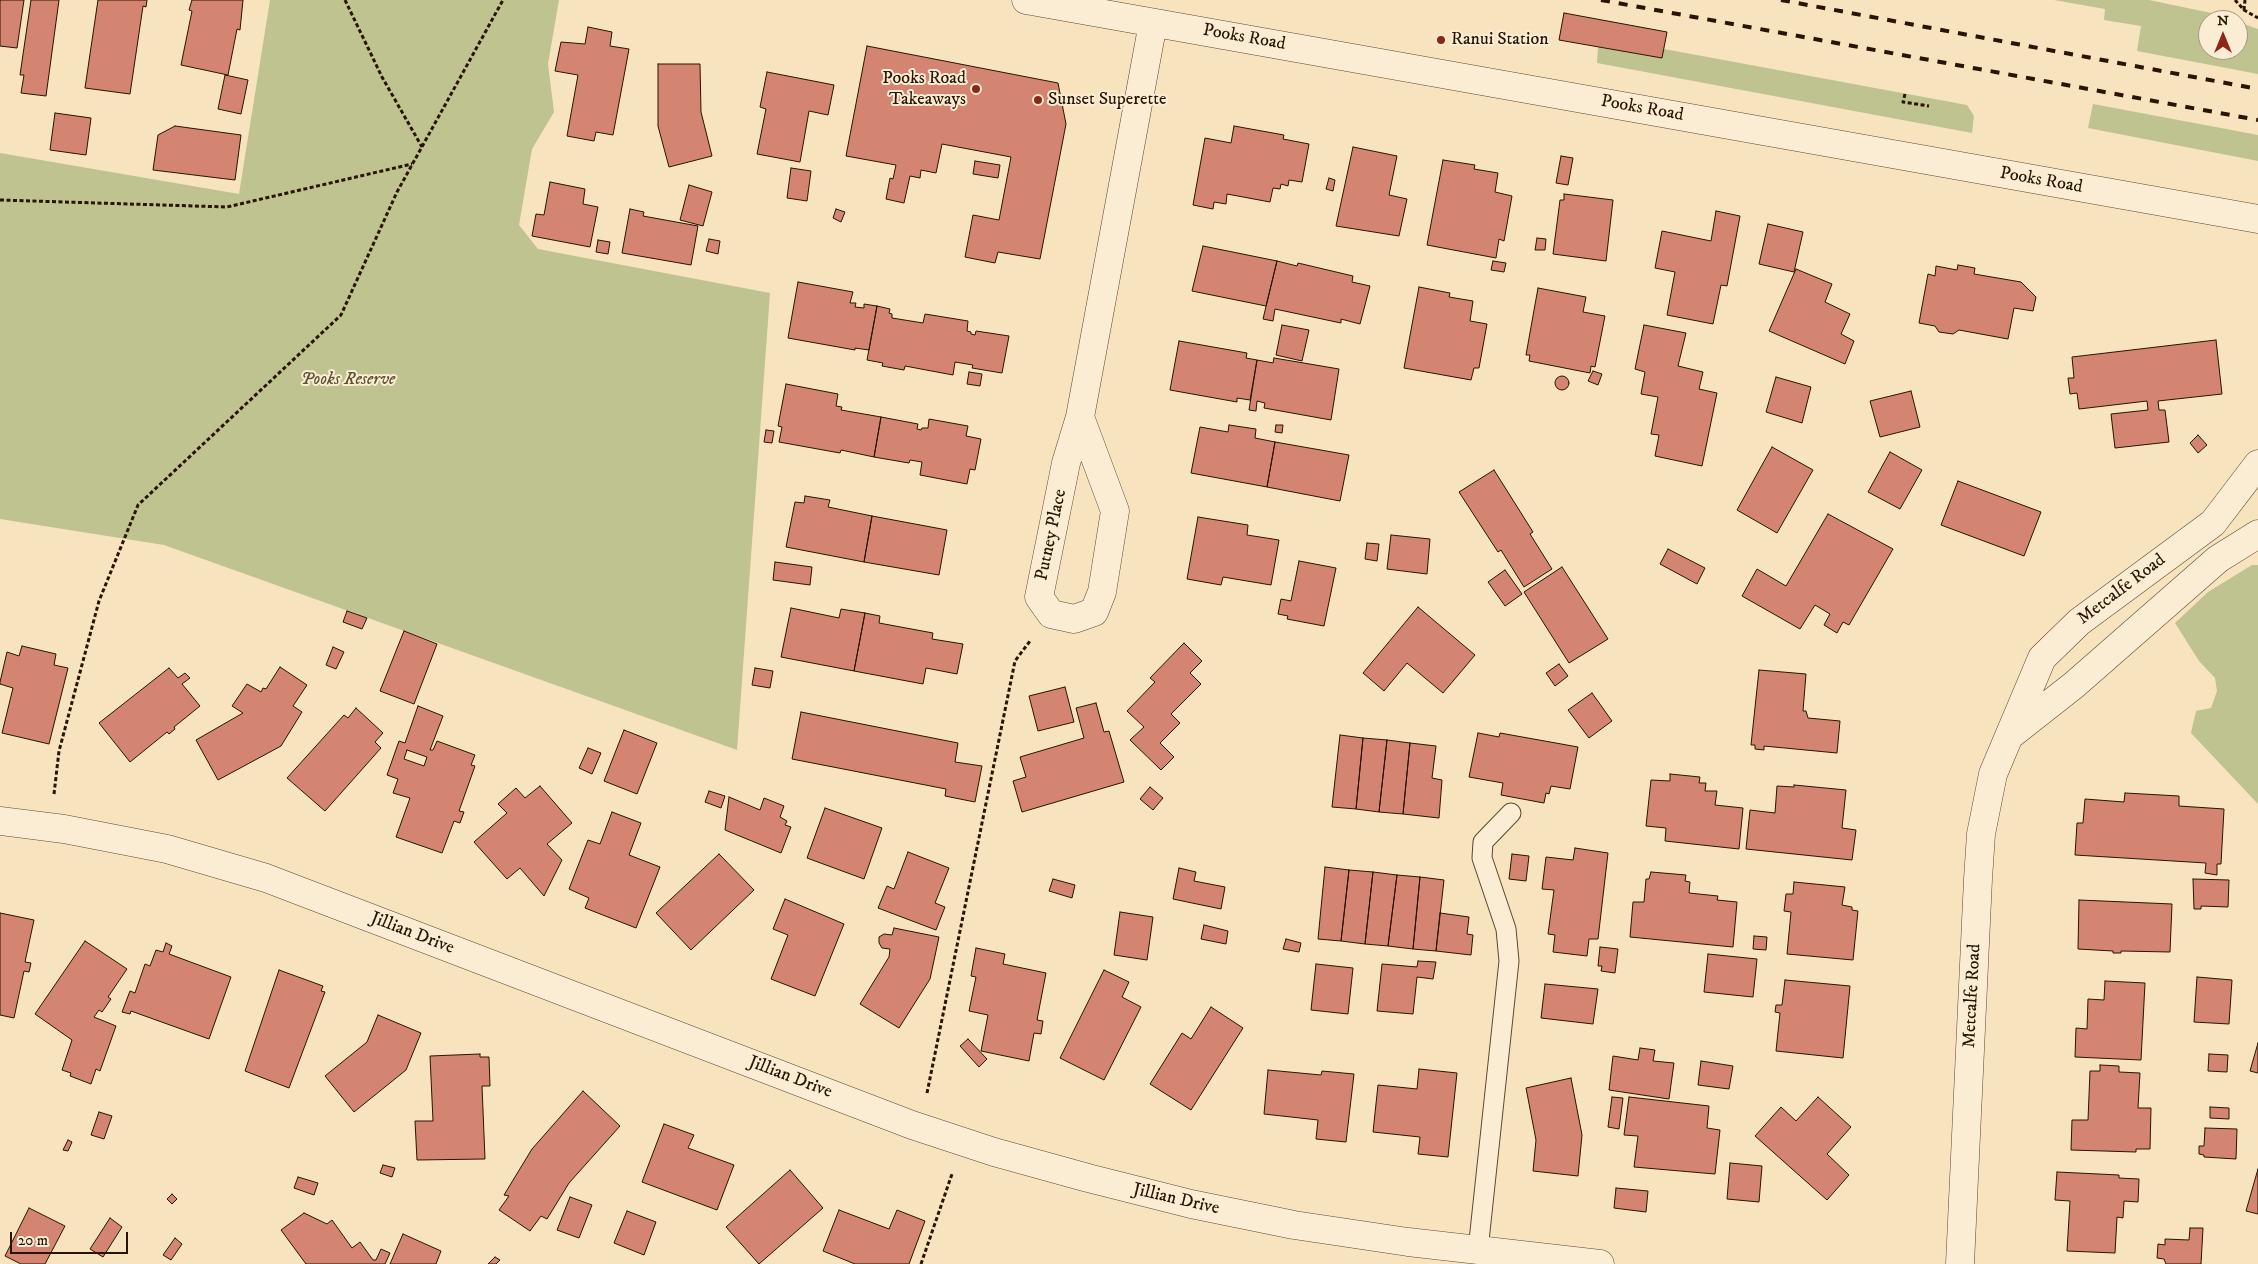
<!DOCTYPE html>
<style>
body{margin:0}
#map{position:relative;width:2258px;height:1264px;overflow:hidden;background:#f7e3bd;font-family:"IM FELL DW Pica",serif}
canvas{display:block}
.north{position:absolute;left:2198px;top:10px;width:50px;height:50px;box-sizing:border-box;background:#faedd4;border:1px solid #a6967f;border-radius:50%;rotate:0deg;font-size:14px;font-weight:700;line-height:20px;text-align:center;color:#281400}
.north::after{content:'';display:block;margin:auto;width:18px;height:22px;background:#8f2418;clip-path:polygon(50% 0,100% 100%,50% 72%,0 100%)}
.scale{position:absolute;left:10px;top:1232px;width:118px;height:22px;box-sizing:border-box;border:2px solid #281400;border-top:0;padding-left:6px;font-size:15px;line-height:18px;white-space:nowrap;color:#281400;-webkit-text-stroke:4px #faedd4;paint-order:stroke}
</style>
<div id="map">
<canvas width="2258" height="1264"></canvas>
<div class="north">N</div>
<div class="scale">20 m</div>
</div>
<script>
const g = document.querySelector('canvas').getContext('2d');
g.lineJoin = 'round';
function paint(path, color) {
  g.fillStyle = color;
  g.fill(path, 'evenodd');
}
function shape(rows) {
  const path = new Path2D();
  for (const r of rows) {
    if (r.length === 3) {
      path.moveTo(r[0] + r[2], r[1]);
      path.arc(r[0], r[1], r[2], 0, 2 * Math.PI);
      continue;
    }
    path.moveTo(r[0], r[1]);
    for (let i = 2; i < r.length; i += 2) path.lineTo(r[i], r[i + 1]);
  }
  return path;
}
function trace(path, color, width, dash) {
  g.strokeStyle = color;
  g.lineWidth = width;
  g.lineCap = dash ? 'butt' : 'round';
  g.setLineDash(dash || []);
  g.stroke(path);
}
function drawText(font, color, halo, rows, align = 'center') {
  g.font = font + ' "IM FELL DW Pica",serif';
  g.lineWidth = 4;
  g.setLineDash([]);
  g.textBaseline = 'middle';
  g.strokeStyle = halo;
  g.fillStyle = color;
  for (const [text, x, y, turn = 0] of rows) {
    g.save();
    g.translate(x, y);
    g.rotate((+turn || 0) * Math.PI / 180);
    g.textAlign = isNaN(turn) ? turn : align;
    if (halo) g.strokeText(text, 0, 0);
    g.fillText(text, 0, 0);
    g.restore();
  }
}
paint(shape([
 [270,0,559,0,548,64,554,112,532,149,519,225,538,249,770,293,737,750,164,545,0,519,0,153,239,194],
 [2054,0,2149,0,2221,15,2233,20,2208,20,2208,50,2238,50,2238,22,2258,29,2258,74,2137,51,2141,26,2104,20,2105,9],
 [1598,47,1661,58,1664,49,1967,105,1974,116,1972,133,1597,63],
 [2093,104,2258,135,2258,161,2088,128],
 [2252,565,2258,565,2258,804,2191,733,2196,711,2211,708,2217,691,2215,678,2199,661,2175,623,2208,592]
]), '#bec390');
const building = shape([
 [0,0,24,0,17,48,0,46,0,0],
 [31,0,59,0,46,96,21,93,24,75,20,75,31,0],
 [98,0,147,0,146,7,143,6,130,94,85,88,98,0],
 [192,0,243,0,240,30,237,29,228,75,181,65,192,11,189,10,192,0],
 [1564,13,1667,32,1662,58,1559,40,1564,13],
 [588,27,612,32,610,46,629,49,613,135,596,132,594,141,567,136,578,75,555,71,561,42,585,44,588,27],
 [867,46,1058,83,1066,124,1040,259,998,252,995,263,965,257,973,215,999,220,1011,157,942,144,936,173,921,170,920,178,910,176,904,203,886,199,890,178,893,179,896,165,846,156,867,46],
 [658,64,700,64,701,112,712,156,669,167,658,126,658,64],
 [767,72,834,85,828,115,809,111,800,162,757,154,766,109,760,107,767,72],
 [225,75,248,80,241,114,218,109,225,75],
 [55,113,91,118,86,155,50,150,55,113],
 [175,126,241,135,235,180,153,170,158,135,175,126],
 [1234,126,1284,135,1283,139,1309,144,1302,182,1289,180,1288,186,1281,184,1280,189,1273,188,1270,202,1227,194,1226,204,1214,202,1213,209,1193,205,1205,138,1231,143,1234,126],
 [1353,147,1397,156,1389,195,1407,199,1399,236,1336,226,1353,147],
 [1561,156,1573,158,1568,185,1556,183,1561,156],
 [1443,160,1475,165,1474,169,1498,173,1495,192,1512,196,1504,241,1499,239,1496,258,1427,245,1443,160],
 [975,161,1000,165,998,178,973,174,975,161],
 [791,168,811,171,807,201,787,198,791,168],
 [1329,178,1335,180,1333,191,1326,189,1329,178],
 [550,182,585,189,583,204,598,207,590,247,532,236,536,214,544,215,550,182],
 [689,185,712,192,703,226,680,220,689,185],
 [1564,194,1613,200,1606,261,1553,254,1560,200,1564,200,1564,194],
 [630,209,644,212,643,216,698,226,691,265,622,253,630,209],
 [836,209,845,212,841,222,833,218,836,209],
 [1716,211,1740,216,1727,286,1721,285,1713,324,1667,315,1675,272,1655,268,1662,231,1711,241,1716,211],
 [1768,224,1803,232,1794,272,1759,264,1768,224],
 [1537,238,1546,239,1545,250,1535,250,1537,238],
 [709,239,720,241,718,254,706,251,709,239],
 [598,240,610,242,608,254,596,252,598,240],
 [1203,246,1277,261,1266,306,1192,291,1203,246],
 [1277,261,1297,266,1298,263,1353,276,1352,282,1370,286,1360,324,1341,319,1341,323,1275,309,1273,321,1263,319,1277,261],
 [1493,261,1506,263,1504,272,1491,270,1493,261],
 [1958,265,1975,268,1974,274,2021,282,2036,297,2033,311,2014,308,2008,339,1959,330,1953,334,1939,332,1935,326,1919,323,1928,274,1935,276,1936,266,1957,270,1958,265],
 [1796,269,1832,284,1825,302,1850,314,1841,334,1854,341,1845,364,1769,331,1796,269],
 [798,282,853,292,850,303,856,303,855,307,864,308,864,304,877,306,869,350,855,348,855,350,788,338,798,282],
 [1419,287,1450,293,1449,297,1473,301,1470,321,1487,324,1479,368,1474,368,1471,380,1404,368,1419,287],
 [1538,288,1586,297,1583,312,1605,316,1595,367,1591,366,1590,373,1529,361,1530,355,1526,355,1538,288],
 [877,306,890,309,889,313,892,314,892,318,923,323,925,314,968,321,967,331,971,332,971,334,975,335,976,331,1009,336,1002,373,972,368,973,365,955,362,953,375,905,366,904,370,882,366,883,363,867,360,877,306],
 [1282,325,1309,330,1302,361,1276,355,1282,325],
 [1644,325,1686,333,1678,366,1703,372,1699,389,1717,393,1702,466,1655,456,1659,435,1651,434,1658,397,1641,394,1645,372,1635,369,1644,325],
 [2216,340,2222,394,2158,401,2159,410,2165,410,2169,442,2115,448,2111,414,2148,410,2147,401,2079,409,2077,393,2070,394,2068,378,2074,378,2072,357,2216,340],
 [1179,341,1247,353,1246,358,1257,360,1250,400,1237,398,1237,402,1170,390,1179,341],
 [1274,358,1339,369,1331,420,1264,408,1265,403,1257,401,1256,411,1249,410,1257,360,1273,363,1274,358],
 [1593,371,1602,374,1598,385,1588,381,1593,371],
 [969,372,982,374,980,386,967,384,969,372],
 [1562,383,7],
 [1776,377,1811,387,1802,423,1766,412,1776,377],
 [786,384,838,394,836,406,842,407,841,410,881,417,874,457,841,450,840,453,779,442,782,427,778,426,786,384],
 [1911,391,1920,427,1880,437,1870,401,1911,391],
 [881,417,918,424,917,429,921,430,922,428,928,428,929,419,968,426,966,436,981,439,975,470,970,469,967,484,920,475,922,462,910,460,909,463,874,457,881,417],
 [1229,425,1256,429,1255,438,1275,442,1267,487,1191,473,1200,427,1228,432,1229,425],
 [1276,425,1283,425,1282,433,1275,432,1276,425],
 [766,430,774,431,772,443,764,442,766,430],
 [2198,435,2207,445,2198,453,2190,443,2198,435],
 [1275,442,1349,455,1340,501,1267,487,1275,442],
 [1772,447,1813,470,1777,533,1737,510,1772,447],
 [1890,452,1922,470,1900,509,1868,492,1890,452],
 [1494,470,1533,532,1530,534,1552,569,1524,587,1501,550,1498,552,1459,492,1494,470],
 [1958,481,2041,512,2024,556,1941,525,1958,481],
 [805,496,830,500,828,507,872,516,864,562,786,547,795,502,804,503,805,496],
 [1828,514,1893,549,1849,625,1843,622,1837,633,1824,625,1830,614,1815,605,1800,629,1742,596,1757,569,1786,586,1828,514],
 [872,516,947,530,939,575,864,562,872,516],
 [1198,517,1248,525,1247,535,1279,540,1271,585,1223,577,1221,585,1187,579,1198,517],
 [1391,535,1430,539,1427,574,1387,569,1391,535],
 [1367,543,1379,544,1377,561,1365,559,1367,543],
 [1668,549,1705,568,1697,584,1660,564,1668,549],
 [1299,561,1336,568,1324,626,1287,619,1288,616,1278,614,1281,599,1291,601,1299,561],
 [775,562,812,567,810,585,773,580,775,562],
 [1562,567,1608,639,1569,663,1524,592,1562,567],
 [1505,570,1522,594,1505,606,1488,582,1505,570],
 [1418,607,1475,655,1443,693,1407,663,1384,691,1363,673,1418,607],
 [791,608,839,618,841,609,865,613,854,671,781,657,791,608],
 [347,611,367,618,362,629,343,622,347,611],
 [865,613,880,616,879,623,933,633,932,639,963,644,957,674,926,668,923,684,854,671,865,613],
 [404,631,437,644,414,704,380,691,404,631],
 [1184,643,1202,661,1190,673,1201,684,1171,714,1180,723,1160,743,1174,757,1161,770,1130,740,1144,727,1127,711,1155,682,1150,678,1184,643],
 [22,646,56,654,54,665,68,668,49,744,2,733,13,688,0,684,0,682,7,652,19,656,22,646],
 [333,647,344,652,336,669,326,665,333,647],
 [1559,664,1568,676,1555,686,1546,673,1559,664],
 [280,667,307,685,293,706,302,712,281,746,218,780,196,740,243,713,232,706,247,684,261,692,263,688,266,689,280,667],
 [169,668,178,678,185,673,190,678,182,684,200,706,174,727,175,729,169,734,167,732,130,762,99,723,169,668],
 [755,668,773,671,770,688,752,685,755,668],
 [1759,670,1806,674,1803,711,1806,711,1808,718,1840,721,1837,753,1764,746,1764,750,1755,749,1755,745,1751,745,1759,670],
 [1065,687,1074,722,1038,731,1029,696,1065,687],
 [1592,693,1612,721,1589,738,1568,710,1592,693],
 [1096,703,1104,732,1109,731,1124,782,1022,812,1013,781,1026,777,1020,757,1084,738,1076,708,1096,703],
 [418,706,443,716,430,750,433,750,437,741,475,755,471,765,475,766,459,811,464,812,460,823,454,821,442,853,396,837,410,798,393,793,398,779,387,775,399,741,405,743,418,706],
 [407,750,427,757,424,766,404,759,407,750],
 [356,708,383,733,375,742,381,748,325,811,287,778,344,715,348,718,356,708],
 [801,712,958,743,955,762,982,766,975,802,945,796,946,789,792,759,801,712],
 [624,730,657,743,637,794,604,781,624,730],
 [1478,733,1499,737,1500,733,1578,747,1570,789,1551,786,1549,794,1546,793,1544,803,1501,795,1503,783,1469,777,1478,733],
 [1340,735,1363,738,1356,809,1332,807,1340,735],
 [1363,738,1387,740,1379,812,1356,809,1363,738],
 [1387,740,1410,743,1403,814,1379,812,1387,740],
 [1410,743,1436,746,1432,778,1442,780,1439,818,1403,814,1410,743],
 [588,748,601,753,592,774,579,768,588,748],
 [1670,774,1700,777,1699,783,1706,783,1705,791,1717,791,1715,805,1743,808,1739,849,1665,841,1666,828,1646,826,1651,780,1670,781,1670,774],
 [1794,785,1846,790,1842,828,1856,830,1852,860,1746,849,1750,810,1775,813,1777,786,1794,787,1794,785],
 [540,786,572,823,547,844,562,860,544,896,520,868,507,879,474,842,507,813,498,804,516,788,525,798,540,786],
 [1150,787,1163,798,1153,810,1140,799,1150,787],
 [709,791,725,796,721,808,705,802,709,791],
 [2125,793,2179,796,2179,806,2224,809,2221,864,2217,864,2217,875,2205,873,2206,863,2075,855,2077,823,2083,823,2085,799,2124,802,2125,793],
 [729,797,760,810,764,798,784,806,780,817,787,821,785,825,791,827,781,853,725,830,729,797],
 [825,808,882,828,864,879,807,858,825,808],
 [612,812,641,823,629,855,660,867,636,928,585,908,589,898,569,889,588,840,600,844,612,812],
 [1575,848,1608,853,1598,939,1589,939,1587,956,1553,952,1555,935,1548,934,1554,890,1542,889,1546,857,1573,860,1575,848],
 [908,852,949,868,935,903,945,907,936,930,878,908,887,886,894,889,908,852],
 [719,854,754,890,691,950,656,913,719,854],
 [1512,854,1529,856,1526,881,1509,879,1512,854],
 [1325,867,1349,870,1341,941,1318,939,1325,867],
 [1179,868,1196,872,1194,881,1225,887,1221,909,1173,899,1179,868],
 [1349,870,1373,872,1365,944,1341,941,1349,870],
 [1373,872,1397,875,1388,946,1365,944,1373,872],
 [1651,872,1686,875,1685,881,1690,882,1689,893,1718,896,1717,900,1737,902,1733,947,1630,937,1633,902,1644,902,1646,879,1649,879,1651,872],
 [1397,875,1420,877,1413,949,1388,946,1397,875],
 [1420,877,1444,880,1436,951,1413,949,1420,877],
 [1053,879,1075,885,1072,898,1049,891,1053,879],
 [2193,879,2229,880,2228,907,2201,906,2201,909,2194,909,2193,879],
 [1794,882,1845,887,1842,905,1852,907,1852,910,1858,911,1853,960,1787,954,1791,912,1784,911,1786,894,1793,894,1794,882],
 [785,899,844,924,815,996,771,979,788,935,773,929,785,899],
 [2079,900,2172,904,2170,952,2121,951,2121,953,2113,953,2113,951,2078,949,2079,900],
 [1120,912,1153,917,1147,960,1114,955,1120,912],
 [0,913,34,920,25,962,31,963,29,972,24,971,14,1018,0,1015,0,913],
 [1440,913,1469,917,1467,934,1473,935,1471,955,1436,951,1440,913],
 [1204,925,1228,931,1226,944,1201,939,1204,925],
 [894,928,939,937,930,979,899,1028,860,1004,889,957,890,949,882,948,879,943,879,937,884,934,892,935,894,928],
 [1754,936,1767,937,1766,950,1753,949,1754,936],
 [1286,939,1301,943,1299,952,1283,949,1286,939],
 [85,941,127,969,108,997,111,999,102,1012,99,1010,94,1017,116,1026,100,1071,96,1069,91,1084,70,1076,71,1073,62,1070,72,1040,35,1014,85,941],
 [166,943,172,946,169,954,231,977,209,1039,131,1011,130,1014,122,1012,130,991,135,993,145,964,150,966,156,950,163,952,166,943],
 [1600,947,1618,949,1615,973,1601,971,1602,966,1598,966,1600,947],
 [976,948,1005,954,1003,964,1046,973,1037,1020,1043,1021,1041,1034,1034,1033,1029,1061,981,1051,988,1015,969,1011,976,977,971,976,976,948],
 [1708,954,1757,959,1753,997,1704,992,1708,954],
 [1418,961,1436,962,1433,979,1417,977,1413,1014,1377,1011,1382,964,1417,967,1418,961],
 [1316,964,1353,968,1348,1014,1311,1010,1316,964],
 [279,970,323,986,321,991,325,992,289,1088,245,1071,279,970],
 [1104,970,1129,982,1122,997,1141,1007,1104,1080,1060,1058,1104,970],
 [2197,977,2232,980,2229,1024,2194,1022,2197,977],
 [1785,980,1850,986,1843,1058,1776,1051,1780,1013,1775,1012,1776,1005,1782,1005,1785,980],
 [2105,981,2145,983,2141,1060,2075,1057,2076,1028,2087,1029,2088,999,2104,1000,2105,981],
 [1545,984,1598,989,1593,1024,1541,1018,1545,984],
 [1211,1007,1243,1028,1191,1110,1150,1084,1182,1033,1191,1039,1211,1007],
 [378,1015,421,1033,406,1070,354,1112,325,1076,367,1042,378,1015],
 [968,1039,987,1059,979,1067,960,1046,968,1039],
 [2258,1043,2258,1073,2250,1071,2258,1043],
 [1640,1048,1655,1050,1653,1061,1674,1063,1669,1099,1609,1090,1613,1056,1638,1060,1640,1048],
 [480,1054,480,1057,489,1057,490,1086,482,1086,485,1159,417,1160,415,1121,433,1121,430,1056,480,1054],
 [2209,1054,2228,1055,2227,1072,2208,1071,2209,1054],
 [1701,1061,1733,1066,1729,1089,1698,1085,1701,1061],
 [2100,1065,2119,1066,2119,1072,2140,1073,2138,1108,2151,1108,2150,1149,2136,1149,2136,1152,2071,1150,2072,1120,2088,1120,2090,1071,2100,1071,2100,1065],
 [1419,1069,1457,1073,1448,1157,1418,1154,1420,1137,1373,1132,1378,1085,1417,1089,1419,1069],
 [1268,1070,1321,1075,1322,1071,1354,1074,1346,1142,1316,1139,1318,1120,1264,1114,1268,1070],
 [1571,1078,1582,1135,1578,1176,1533,1171,1536,1140,1526,1088,1571,1078],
 [583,1091,620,1126,569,1183,547,1219,541,1216,530,1231,499,1210,509,1196,504,1195,532,1149,583,1091],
 [1612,1097,1623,1098,1619,1129,1608,1127,1612,1097],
 [1629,1097,1709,1106,1707,1128,1720,1130,1715,1174,1634,1167,1638,1136,1624,1135,1629,1097],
 [1818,1097,1851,1127,1827,1154,1849,1175,1827,1200,1755,1136,1781,1107,1796,1121,1818,1097],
 [2210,1107,2229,1108,2229,1119,2210,1118,2210,1107],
 [99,1112,112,1116,104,1139,91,1135,99,1112],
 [664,1124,694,1135,688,1148,734,1165,717,1210,642,1182,664,1124],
 [2205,1128,2237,1129,2236,1159,2204,1157,2204,1155,2199,1154,2199,1146,2204,1146,2205,1128],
 [68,1140,72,1142,68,1151,63,1150,68,1140],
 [1730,1163,1762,1166,1759,1202,1727,1199,1730,1163],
 [383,1165,395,1168,392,1177,380,1173,383,1165],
 [2258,1169,2258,1214,2246,1211,2258,1169],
 [790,1170,823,1208,759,1264,726,1227,790,1170],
 [2057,1172,2119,1175,2119,1178,2139,1179,2138,1202,2124,1201,2123,1218,2117,1217,2115,1253,2067,1251,2070,1201,2055,1200,2057,1172],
 [298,1177,318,1183,314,1195,294,1188,298,1177],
 [1616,1188,1648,1191,1646,1212,1614,1208,1616,1188],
 [172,1194,177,1199,172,1204,167,1199,172,1194],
 [570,1197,592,1205,579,1238,557,1230,570,1197],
 [29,1208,65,1226,45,1264,21,1264,5,1256,29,1208],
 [839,1210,889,1229,897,1210,925,1221,909,1264,855,1264,823,1251,839,1210],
 [627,1211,656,1222,644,1255,614,1243,627,1211],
 [304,1213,327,1224,332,1220,352,1248,360,1242,373,1260,376,1260,381,1249,390,1253,385,1264,306,1264,281,1230,304,1213],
 [110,1218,122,1227,103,1257,90,1249,110,1218],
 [2190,1228,2203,1228,2201,1264,2166,1264,2164,1259,2157,1258,2158,1244,2165,1245,2165,1239,2189,1240,2190,1228],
 [403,1234,441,1251,436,1264,390,1264,403,1234],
 [175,1238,182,1244,171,1260,163,1255,175,1238],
 [495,1257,500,1260,496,1264,488,1264,495,1257]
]);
paint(building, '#d38572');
trace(building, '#281400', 1);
const service = shape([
 [1478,1250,1509,961,1506,929,1482,858,1483,842,1511,813]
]);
const minor = shape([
 [1026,0,2258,219],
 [1080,417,1115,511,1102,592,1094,612,1074,619,1051,614,1039,597,1066,463,1080,417],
 [1080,417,1153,23],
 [0,821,64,829,167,849,266,878,912,1125,994,1152,1088,1178,1191,1204,1294,1225,1408,1242,1600,1264]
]);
const tertiary = shape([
 [2013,733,2074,685,2218,559,2258,534],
 [1960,1264,1978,879,1981,834,1993,774,2042,658,2079,622,2213,523,2258,464]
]);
trace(service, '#5c482f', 21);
trace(minor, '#5c482f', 29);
trace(tertiary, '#5c482f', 29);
trace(shape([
 [345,0,382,77,422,147],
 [2235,0,2244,10,2258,18],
 [2244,10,2245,0],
 [1905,94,1903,102,1929,106],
 [0,200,227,207,412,164],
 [54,794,59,751,99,601,138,505,341,315,397,192,503,0],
 [927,1093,1015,661,1030,641],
 [921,1264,952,1174]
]), '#281400', 3, [4, 2.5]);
trace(service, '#faedd4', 19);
trace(minor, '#faedd4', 28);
trace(tertiary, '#faedd4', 28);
trace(shape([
 [1601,0,2258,120],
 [1781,0,2258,89]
]), '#281400', 4, [9, 9]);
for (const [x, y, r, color] of [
 [1441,40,5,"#8f2418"],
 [976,89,5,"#8f2418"],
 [1038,100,5,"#8f2418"]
]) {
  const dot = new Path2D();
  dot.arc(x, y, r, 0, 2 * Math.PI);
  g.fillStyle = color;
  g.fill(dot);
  trace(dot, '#faedd4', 2);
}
drawText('18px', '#281400', '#faedd4', [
 ["Pooks Road",1244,38,10],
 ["Pooks Road",1642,109,10],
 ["Pooks Road",2041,181,10],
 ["Putney Place",1052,535,-78],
 ["Metcalfe Road",2122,590,-37],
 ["Jillian Drive",412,934,21],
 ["Metcalfe Road",1973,996,-87],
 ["Jillian Drive",790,1078,21],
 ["Jillian Drive",1176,1200,13]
]);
drawText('18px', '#281400', '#faedd4', [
 ["Ranui Station",1451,40],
 ["Pooks Road",966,79,"right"],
 ["Takeaways",966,100,"right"],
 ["Sunset Superette",1048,100]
], 'left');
drawText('italic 18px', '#5c5132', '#faedd4', [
 ["Pooks Reserve",348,380]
]);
</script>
